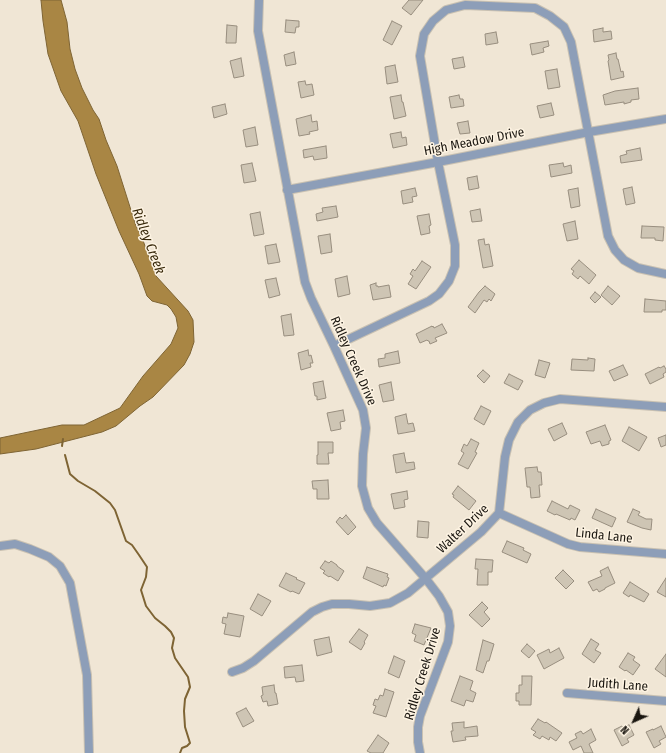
<!DOCTYPE html>
<style>
body{margin:0}
#map{position:relative;width:666px;height:753px;overflow:hidden;background:#f0e6d5;font-family:"Fira Sans Condensed",sans-serif}
canvas{display:block}
.north{position:absolute;left:614px;top:701px;width:40px;height:40px;-webkit-text-stroke:3px #fdf3e2;paint-order:stroke;rotate:225deg;font-size:11px;font-weight:700;line-height:16px;text-align:center;color:#1a1610}
.north::after{content:'';display:block;margin:auto;width:14px;height:18px;background:#1a1610;clip-path:polygon(50% 0,100% 100%,50% 72%,0 100%)}
</style>
<div id="map">
<canvas width="666" height="753"></canvas>
<div class="north">N</div>
</div>
<script>
const g = document.querySelector('canvas').getContext('2d');
g.lineJoin = 'round';
function paint(path, color) {
  g.fillStyle = color;
  g.fill(path, 'evenodd');
}
function shape(rows) {
  const path = new Path2D();
  for (const r of rows) {
    path.moveTo(r[0], r[1]);
    for (let i = 2; i < r.length; i += 2) path.lineTo(r[i], r[i + 1]);
  }
  return path;
}
function trace(path, color, width, dash) {
  g.strokeStyle = color;
  g.lineWidth = width;
  g.lineCap = dash ? 'butt' : 'round';
  g.setLineDash(dash || []);
  g.stroke(path);
}
function drawText(font, color, halo, rows, align = 'center') {
  g.font = font + ' "Fira Sans Condensed",sans-serif';
  g.lineWidth = 3;
  g.setLineDash([]);
  g.textBaseline = 'middle';
  g.strokeStyle = halo;
  g.fillStyle = color;
  for (const [text, x, y, turn = 0] of rows) {
    g.save();
    g.translate(x, y);
    g.rotate((+turn || 0) * Math.PI / 180);
    g.textAlign = isNaN(turn) ? turn : align;
    if (halo) g.strokeText(text, 0, 0);
    g.fillText(text, 0, 0);
    g.restore();
  }
}
const water = shape([
 [41,0,61,0,67,22,70,49,75,69,82,88,93,110,99,119,106,140,117,166,136,226,141,235,156,276,188,311,193,320,194,342,190,354,184,365,153,397,140,406,116,426,102,432,36,449,0,454,0,438,62,425,84,425,120,408,143,376,171,344,178,328,176,317,171,309,167,305,152,301,147,296,139,274,119,231,96,174,78,121,61,91,48,54,43,21,41,0]
]);
paint(water, '#a98644');
trace(water, '#7e6434', 1);
trace(shape([
 [62,446,63,439],
 [65,455,70,474,78,481,95,491,110,503,115,510,126,541,132,545,139,555,147,567,146,577,141,590,146,606,155,618,165,626,171,632,174,638,172,648,175,658,188,677,190,687,185,699,184,711,185,727,190,743,187,746,182,748,180,753]
]), '#7e6434', 2);
const building = shape([
 [409,0,423,0,411,15,402,8,409,0],
 [286,20,299,21,299,27,296,27,295,33,285,32,286,20],
 [392,21,402,26,392,45,383,40,392,21],
 [227,25,237,26,236,43,226,43,227,25],
 [603,28,603,32,611,31,612,39,594,42,593,30,603,28],
 [496,32,498,43,486,45,485,34,496,32],
 [548,41,549,46,543,48,544,52,532,55,530,44,548,41],
 [294,52,296,64,286,66,284,55,294,52],
 [616,53,617,59,618,59,621,72,623,71,624,77,611,80,608,61,609,60,608,55,616,53],
 [463,57,465,67,454,69,452,59,463,57],
 [241,58,244,76,234,78,230,61,241,58],
 [395,65,398,82,387,84,385,67,395,65],
 [557,69,560,87,548,89,545,71,557,69],
 [305,81,306,85,312,84,314,95,301,98,298,82,305,81],
 [638,88,639,99,631,100,631,102,624,104,624,102,605,105,603,95,615,91,638,88],
 [401,95,402,102,403,102,406,116,394,119,390,97,401,95],
 [459,95,460,99,463,99,464,106,451,108,449,97,459,95],
 [551,103,554,115,540,118,537,106,551,103],
 [225,104,227,114,214,118,212,107,225,104],
 [311,115,312,122,317,121,318,130,309,132,310,134,299,136,296,119,311,115],
 [468,121,470,133,460,134,457,123,468,121],
 [255,127,258,145,246,147,243,130,255,127],
 [401,132,402,138,406,137,407,145,393,148,390,134,401,132],
 [326,146,327,158,314,160,313,156,304,158,303,150,326,146],
 [640,148,642,160,621,163,620,156,627,154,626,151,640,148],
 [252,163,256,181,244,183,241,165,252,163],
 [563,163,564,167,571,165,572,173,551,177,549,165,563,163],
 [477,176,479,188,469,190,467,178,477,176],
 [632,187,635,203,626,205,623,189,632,187],
 [415,188,417,196,412,197,413,202,403,204,401,191,415,188],
 [578,188,580,206,571,208,568,190,578,188],
 [336,206,338,217,317,221,316,214,323,212,322,208,336,206],
 [480,209,482,221,472,222,470,211,480,209],
 [260,212,264,234,254,236,250,214,260,212],
 [429,214,431,225,429,226,430,233,421,235,417,216,429,214],
 [575,221,578,239,567,241,563,224,575,221],
 [642,226,664,227,663,241,655,240,655,238,641,238,642,226],
 [330,234,332,252,321,254,318,236,330,234],
 [484,239,485,245,489,244,493,266,483,268,478,240,484,239],
 [276,244,280,262,268,264,265,246,276,244],
 [579,260,596,275,589,284,580,276,578,279,572,274,574,271,571,269,579,260],
 [422,261,431,267,416,289,408,284,413,276,410,274,413,269,415,271,422,261],
 [347,276,350,294,338,297,335,279,347,276],
 [276,278,280,295,269,298,265,280,276,278],
 [376,283,376,286,378,286,378,287,389,285,391,297,373,300,370,285,376,283],
 [485,286,495,294,491,301,489,299,487,302,484,300,475,313,468,307,479,292,485,286],
 [608,286,620,296,612,305,601,295,608,286],
 [595,292,601,297,595,303,590,298,595,292],
 [645,299,666,301,666,310,662,310,662,312,644,312,645,299],
 [291,314,294,335,284,336,281,316,291,314],
 [442,324,447,333,435,338,437,341,430,344,429,341,428,341,427,340,420,343,416,334,432,326,432,327,433,326,434,328,442,324],
 [308,350,309,356,311,355,313,363,310,363,311,367,301,370,298,353,308,350],
 [398,351,400,363,379,367,378,359,385,358,385,354,398,351],
 [588,358,595,359,594,371,571,370,572,359,588,360,588,358],
 [539,360,550,363,545,378,535,375,539,360],
 [623,365,628,375,614,381,609,371,623,365],
 [664,366,666,369,666,372,663,374,664,377,650,384,645,374,659,367,660,368,664,366],
 [483,370,490,376,484,383,477,376,483,370],
 [509,374,523,381,518,390,504,383,509,374],
 [323,381,326,398,317,400,317,396,315,396,313,383,323,381],
 [391,382,394,400,383,402,379,385,391,382],
 [481,406,491,411,484,425,474,419,481,406],
 [343,410,345,421,340,422,341,429,331,431,327,413,343,410],
 [406,414,408,424,413,423,415,431,398,434,395,417,406,414],
 [562,423,567,434,554,441,548,429,562,423],
 [605,425,611,440,609,441,609,444,602,446,600,441,591,444,586,432,605,425],
 [629,427,647,437,639,451,622,441,629,427],
 [666,435,666,445,661,447,658,438,666,435],
 [471,439,479,443,475,452,477,453,468,469,458,464,464,453,461,451,464,444,467,446,471,439],
 [318,442,333,442,333,453,328,453,329,464,317,464,317,455,318,455,318,442],
 [404,453,406,463,414,462,415,469,396,473,393,455,404,453],
 [537,467,538,472,541,472,542,485,539,485,540,497,531,498,530,487,527,487,525,468,537,467],
 [328,480,329,499,317,499,317,489,313,489,312,481,328,480],
 [458,486,476,501,469,510,453,497,454,495,452,494,458,486],
 [407,491,408,499,404,500,405,507,394,509,391,494,407,491],
 [552,501,568,509,570,505,580,510,575,520,571,518,570,520,556,514,555,515,547,511,552,501],
 [596,509,616,518,612,527,592,518,596,509],
 [633,509,640,512,638,515,646,519,652,519,651,530,642,528,627,522,633,509],
 [346,515,356,527,348,535,336,522,340,517,342,519,346,515],
 [418,521,429,522,428,538,417,537,418,521],
 [507,541,524,548,523,550,531,554,527,563,502,552,507,541],
 [476,559,493,560,492,572,488,572,488,585,477,585,478,569,475,569,476,559],
 [325,561,329,563,331,561,337,565,337,566,344,571,338,581,330,576,329,577,323,573,325,571,320,568,325,561],
 [367,567,388,574,387,577,389,578,386,586,384,585,383,587,363,578,367,567],
 [608,567,615,583,605,588,605,589,599,592,597,589,593,591,588,582,602,576,600,571,608,567],
 [563,570,574,581,566,589,555,578,563,570],
 [286,573,297,578,296,579,305,583,299,594,292,591,291,592,279,586,286,573],
 [666,578,666,597,657,592,666,578],
 [630,582,649,594,644,602,630,595,629,597,623,593,630,582],
 [258,594,271,601,262,616,250,609,258,594],
 [482,602,488,608,484,612,490,619,482,627,469,615,482,602],
 [228,613,244,616,240,637,224,634,226,624,222,623,223,617,227,618,228,613],
 [415,624,431,628,424,645,414,641,416,635,412,633,415,624],
 [359,629,368,635,364,642,365,643,361,650,349,642,359,629],
 [329,637,332,652,317,656,314,640,329,637],
 [591,639,599,644,595,650,601,653,594,663,582,654,591,639],
 [483,640,494,644,489,661,487,661,483,673,476,670,483,640],
 [527,644,535,651,529,658,521,651,527,644],
 [559,648,564,658,544,669,537,655,549,649,550,653,559,648],
 [628,653,635,657,633,660,640,665,633,675,626,670,625,671,619,667,628,653],
 [666,654,666,677,655,669,666,654],
 [394,656,405,661,399,678,388,673,394,656],
 [302,665,304,681,296,682,295,677,285,678,284,667,302,665],
 [460,676,473,681,470,690,476,693,473,702,466,700,464,706,451,701,460,676],
 [522,676,532,676,531,705,519,705,519,701,516,701,516,693,519,693,519,685,522,685,522,676],
 [274,685,275,693,276,693,278,704,268,706,267,701,263,702,261,696,263,695,262,687,274,685],
 [385,689,394,692,386,717,373,713,376,706,373,705,375,699,378,700,380,695,383,696,385,689],
 [246,708,254,721,243,727,236,713,246,708],
 [538,719,545,723,546,722,562,733,556,741,550,737,549,740,542,736,540,739,533,735,536,732,531,729,538,719],
 [464,722,464,728,477,726,478,736,465,737,466,740,453,742,451,731,453,731,452,723,464,722],
 [629,725,634,735,627,739,629,742,622,746,614,730,622,726,622,727,629,725],
 [661,726,666,737,659,741,661,744,654,748,646,732,653,729,653,730,661,726],
 [591,729,596,740,589,744,593,753,584,753,581,746,573,750,569,742,577,738,575,734,581,731,583,734,591,729],
 [378,735,389,743,383,753,371,753,367,751,378,735]
]);
paint(building, '#cec5b4');
trace(building, '#988e7f', 1);
const minor = shape([
 [259,0,258,31,305,282,311,298,334,346,363,410,366,428,363,454,362,486,368,508,377,523,426,579,439,596,448,612,450,626,448,642,420,716,418,727,418,742,420,753],
 [287,190,438,162,589,132,666,119],
 [334,346,429,301,439,294,449,281,455,266,455,245,438,162,420,56,424,34,433,21,446,10,465,5,535,8,550,16,564,27,571,42,608,236,615,250,624,260,638,268,666,274],
 [499,513,568,544,580,547,666,554],
 [0,546,15,544,30,549,49,557,60,566,70,583,87,675,89,753],
 [232,672,243,668,254,661,312,612,322,607,332,604,349,604,370,606,390,603,408,593,481,532,499,513,505,457,509,440,518,422,530,410,544,403,560,399,666,407],
 [567,693,666,701]
]);
trace(minor, '#c9c1b2', 10);
trace(minor, '#8d9eb8', 8);
drawText('13px', '#1a1610', '#fdf3e2', [
 ["High Meadow Drive",474,142,-11],
 ["Ridley Creek Drive",353,361,66],
 ["Walter Drive",463,529,-43],
 ["Linda Lane",604,536,6],
 ["Ridley Creek Drive",423,674,-73],
 ["Judith Lane",618,685,4]
]);
drawText('italic 14px', '#38290b', '#fdf3e2', [
 ["Ridley Creek",148,241,69]
]);
</script>
